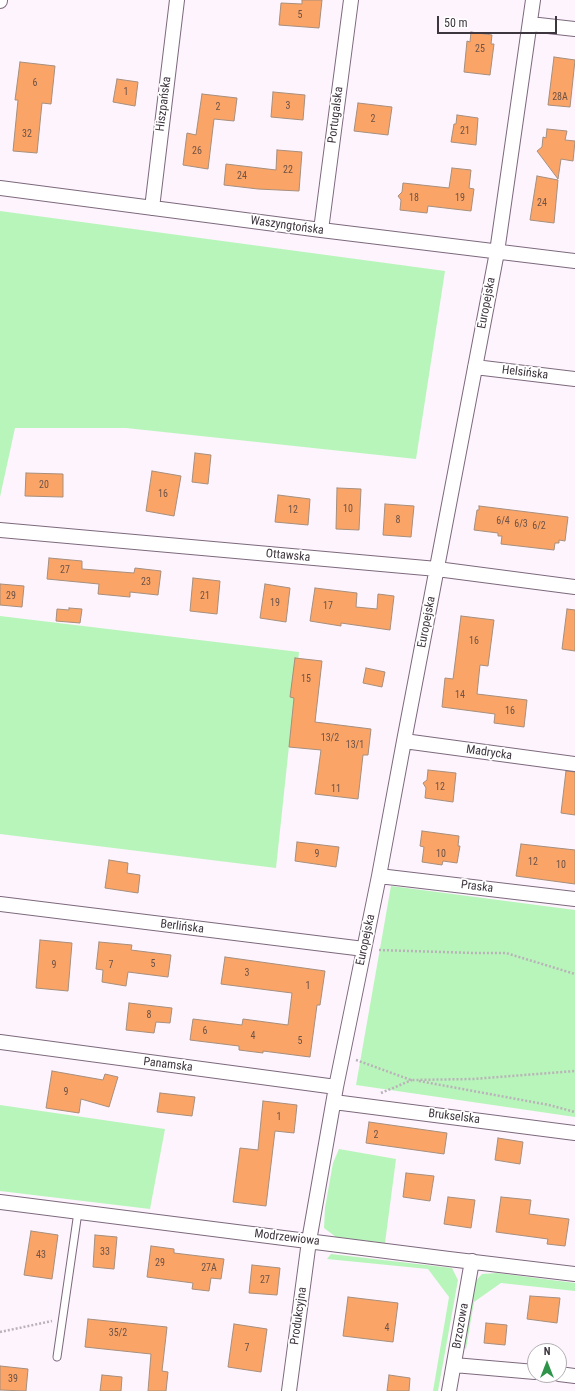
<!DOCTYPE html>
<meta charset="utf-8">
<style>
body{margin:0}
#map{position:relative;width:575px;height:1391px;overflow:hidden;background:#fdf4fd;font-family:"Roboto Condensed",sans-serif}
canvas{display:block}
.north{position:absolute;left:527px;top:1343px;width:40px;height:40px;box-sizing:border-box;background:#fff;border:1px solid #b2afb2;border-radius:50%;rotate:0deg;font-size:11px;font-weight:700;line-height:16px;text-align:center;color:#3e363e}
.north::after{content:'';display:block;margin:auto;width:14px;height:18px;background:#2e944a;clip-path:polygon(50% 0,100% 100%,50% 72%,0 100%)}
.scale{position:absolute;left:437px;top:16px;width:120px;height:18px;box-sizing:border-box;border:2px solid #3e363e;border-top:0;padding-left:5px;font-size:12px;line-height:14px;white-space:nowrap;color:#3e363e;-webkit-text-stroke:3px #fff;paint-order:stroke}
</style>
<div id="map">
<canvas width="575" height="1391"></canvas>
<div class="north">N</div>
<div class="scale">50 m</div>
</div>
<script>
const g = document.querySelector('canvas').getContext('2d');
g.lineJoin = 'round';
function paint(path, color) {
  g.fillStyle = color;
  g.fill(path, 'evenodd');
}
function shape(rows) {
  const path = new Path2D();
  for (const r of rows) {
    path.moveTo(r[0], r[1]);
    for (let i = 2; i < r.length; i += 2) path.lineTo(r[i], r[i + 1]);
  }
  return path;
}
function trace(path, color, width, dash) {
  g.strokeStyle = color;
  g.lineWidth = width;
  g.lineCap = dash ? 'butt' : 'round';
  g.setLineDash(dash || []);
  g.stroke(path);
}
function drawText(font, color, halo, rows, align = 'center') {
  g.font = font + ' "Roboto Condensed",sans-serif';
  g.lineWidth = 3.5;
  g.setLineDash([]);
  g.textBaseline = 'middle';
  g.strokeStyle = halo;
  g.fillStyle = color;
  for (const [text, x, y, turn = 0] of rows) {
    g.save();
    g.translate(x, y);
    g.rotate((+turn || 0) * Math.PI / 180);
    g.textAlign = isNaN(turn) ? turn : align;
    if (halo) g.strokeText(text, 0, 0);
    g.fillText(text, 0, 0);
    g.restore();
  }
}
paint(shape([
 [0,211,445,271,416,459,126,428,15,428,0,497],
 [0,616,299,652,276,868,0,834],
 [391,886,575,910,575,1117,356,1085],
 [0,1105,165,1129,150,1209,0,1191],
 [339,1149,396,1159,385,1243,336,1237,324,1228,325,1208,333,1163],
 [331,1254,452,1268,458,1280,438,1391,433,1391,449,1297,428,1269,327,1259],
 [497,1273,575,1283,575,1291,501,1283,474,1302,466,1349,462,1346,472,1285,482,1274]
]), '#b8f5ba');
const building = shape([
 [302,0,322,0,319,28,279,25,281,3,302,4,302,0],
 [471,32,492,35,491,44,494,44,490,75,464,72,467,41,470,42,471,32],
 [554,57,575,60,570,107,548,105,554,57],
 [20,62,55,66,51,104,42,103,37,153,13,151,18,100,15,100,20,62],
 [117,79,138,82,135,106,113,102,117,79],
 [273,92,305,95,303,120,271,117,273,92],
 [202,94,237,98,234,121,214,119,208,169,183,165,187,133,196,135,202,94],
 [358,103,392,107,388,135,354,131,358,103],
 [457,115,478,118,476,145,451,142,454,124,456,124,457,115],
 [547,129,567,131,565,140,575,141,573,161,561,159,558,179,537,151,542,147,543,137,546,138,547,129],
 [277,150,302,152,299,191,258,189,224,185,226,164,276,170,277,150],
 [452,168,471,170,469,188,474,189,471,211,428,206,427,213,400,210,401,200,398,196,402,192,403,183,449,188,452,168],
 [537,176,558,180,554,223,530,220,537,176],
 [195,453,211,455,208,484,192,482,195,453],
 [152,471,181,476,174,516,146,511,152,471],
 [26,473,63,474,63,497,25,496,26,473],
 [337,488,361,489,359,530,336,529,337,488],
 [278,495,310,499,308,525,275,522,278,495],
 [385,504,414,506,411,537,383,535,385,504],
 [479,506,568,517,565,541,559,540,559,543,555,543,554,550,501,544,502,536,498,536,498,533,474,530,477,510,479,510,479,506],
 [49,558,82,561,82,569,134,573,135,568,161,571,158,595,130,592,130,597,98,594,99,584,47,579,49,558],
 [193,578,220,581,217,614,190,611,193,578],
 [0,584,24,586,22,607,0,605,0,584],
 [265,584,290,588,286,622,260,618,265,584],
 [315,588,357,593,356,607,377,609,378,594,394,596,390,630,341,623,341,626,310,621,315,588],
 [69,608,82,609,80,623,56,621,57,609,69,610,69,608],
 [567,609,575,610,575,651,562,649,567,609],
 [461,616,494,620,488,666,480,665,477,694,527,700,524,727,494,723,495,714,442,707,445,678,453,679,461,616],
 [295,658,322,661,315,722,371,729,368,755,363,755,358,799,315,794,321,750,289,747,294,698,290,697,295,658],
 [366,668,385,672,382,687,363,683,366,668],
 [428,770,456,773,453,802,425,798,426,788,423,783,427,780,428,770],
 [566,771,575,772,575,815,561,813,566,771],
 [422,831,459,836,458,846,460,846,457,863,443,861,442,865,422,862,424,847,420,846,422,831],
 [297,842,339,847,336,867,295,861,297,842],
 [521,844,575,850,575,884,516,876,521,844],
 [109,860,128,863,127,873,140,875,138,893,105,888,109,860],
 [40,940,72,943,68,991,36,988,40,940],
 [99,942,132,945,131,950,171,955,168,977,128,972,126,986,102,982,103,970,96,969,99,942],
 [225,957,325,971,320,1005,317,1005,310,1057,263,1051,263,1053,239,1050,239,1046,190,1040,193,1019,242,1025,243,1019,288,1025,292,993,221,984,225,957],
 [129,1003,172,1008,170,1023,156,1022,154,1033,126,1030,129,1003],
 [52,1071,103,1080,105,1074,118,1077,109,1107,81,1099,79,1113,46,1108,52,1071],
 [160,1093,195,1097,192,1116,157,1112,160,1093],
 [263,1101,297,1105,294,1133,275,1131,266,1206,233,1202,240,1148,258,1150,263,1101],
 [369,1122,447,1133,444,1154,366,1143,369,1122],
 [498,1138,523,1142,520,1164,495,1160,498,1138],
 [406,1173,434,1176,430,1201,403,1197,406,1173],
 [448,1197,475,1200,471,1228,444,1224,448,1197],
 [501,1197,531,1200,529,1214,569,1219,565,1246,547,1244,548,1239,496,1232,501,1197],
 [31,1231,58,1235,52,1279,24,1275,31,1231],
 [95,1235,117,1237,114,1269,93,1267,95,1235],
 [151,1246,174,1249,174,1253,224,1259,221,1279,211,1278,209,1291,192,1289,193,1283,147,1277,151,1246],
 [252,1265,280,1268,277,1295,249,1293,252,1265],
 [530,1296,560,1298,557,1323,527,1319,530,1296],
 [348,1297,398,1303,393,1342,343,1336,348,1297],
 [88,1319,167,1327,162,1371,168,1372,166,1391,148,1391,151,1354,85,1347,88,1319],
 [486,1323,507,1325,505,1345,484,1343,486,1323],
 [234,1324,267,1329,261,1372,228,1367,234,1324],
 [0,1366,28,1369,26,1391,0,1390,0,1366],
 [102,1375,122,1377,121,1391,100,1391,102,1375],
 [389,1375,410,1378,409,1391,387,1391,389,1375]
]);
paint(building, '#faa567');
trace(building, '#a78e7d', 1);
const lane = shape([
 [57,1357,78,1212]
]);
const street = shape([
 [0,1,0,0],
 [530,24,575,29],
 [0,188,321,230,575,261],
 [152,208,177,0],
 [321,230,351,0],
 [475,367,575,379],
 [0,530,437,569,575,587],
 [404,741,575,764],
 [379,876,575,899],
 [0,904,364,949],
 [0,1042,336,1087],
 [334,1102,575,1133],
 [0,1202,449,1259,575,1274],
 [454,1365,535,1372],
 [559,1374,575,1376],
 [289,1391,309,1241,336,1087,379,876,404,741,497,252,533,0],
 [449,1391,472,1261]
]);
trace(lane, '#7d697d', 9);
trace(street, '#7d697d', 16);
trace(shape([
 [379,950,474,953,506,953,575,974],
 [356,1060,411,1080,473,1079,575,1071],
 [419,1081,549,1105,575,1112],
 [381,1093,412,1080],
 [0,1332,52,1321]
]), '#bab1ba', 2.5, [2, 2]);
trace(lane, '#fff', 7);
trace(street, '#fff', 14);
drawText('10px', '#6d5248', null, [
 ["5",300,15],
 ["25",480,49],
 ["6",35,83],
 ["1",126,92],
 ["28A",560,97],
 ["3",288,106],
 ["2",218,107],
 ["2",373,119],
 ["21",465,131],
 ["32",27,134],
 ["26",197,151],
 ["22",288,170],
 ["24",242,176],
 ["18",414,198],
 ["19",460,198],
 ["24",542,203],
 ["20",44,485],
 ["16",163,494],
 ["10",348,509],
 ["12",293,510],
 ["8",398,520],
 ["6/4",503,521],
 ["6/3",521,524],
 ["6/2",539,526],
 ["27",65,570],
 ["23",146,582],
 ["29",11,596],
 ["21",205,596],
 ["19",275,603],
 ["17",328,606],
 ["16",474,641],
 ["15",306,679],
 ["14",460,695],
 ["16",510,711],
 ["13/2",330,738],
 ["13/1",355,745],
 ["12",440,787],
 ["11",336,789],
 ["9",317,854],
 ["10",441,854],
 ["12",533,862],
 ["10",561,865],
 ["5",153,964],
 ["9",54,965],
 ["7",111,965],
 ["3",247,973],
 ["1",308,986],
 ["8",149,1015],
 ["6",205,1031],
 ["4",253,1036],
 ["5",300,1041],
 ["9",66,1092],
 ["1",279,1117],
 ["2",376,1135],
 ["33",105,1252],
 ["43",41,1255],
 ["29",160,1263],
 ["27A",209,1268],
 ["27",265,1280],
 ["4",387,1328],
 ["35/2",118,1333],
 ["7",247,1348],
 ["39",13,1379]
]);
drawText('12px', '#3e363e', '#fff', [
 ["Hiszpańska",164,104,-83],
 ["Portugalska",336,115,-83],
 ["Waszyngtońska",287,226,8],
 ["Europejska",487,303,-79],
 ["Helsińska",525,373,7],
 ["Ottawska",288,556,5],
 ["Europejska",427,622,-79],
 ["Madrycka",489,753,8],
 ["Praska",477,887,7],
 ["Berlińska",182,927,7],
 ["Europejska",366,940,-78],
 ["Panamska",168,1065,7],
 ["Brukselska",454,1117,7],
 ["Modrzewiowa",287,1238,7],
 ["Produkcyjna",299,1316,-82],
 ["Brzozowa",461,1326,-80]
]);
</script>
